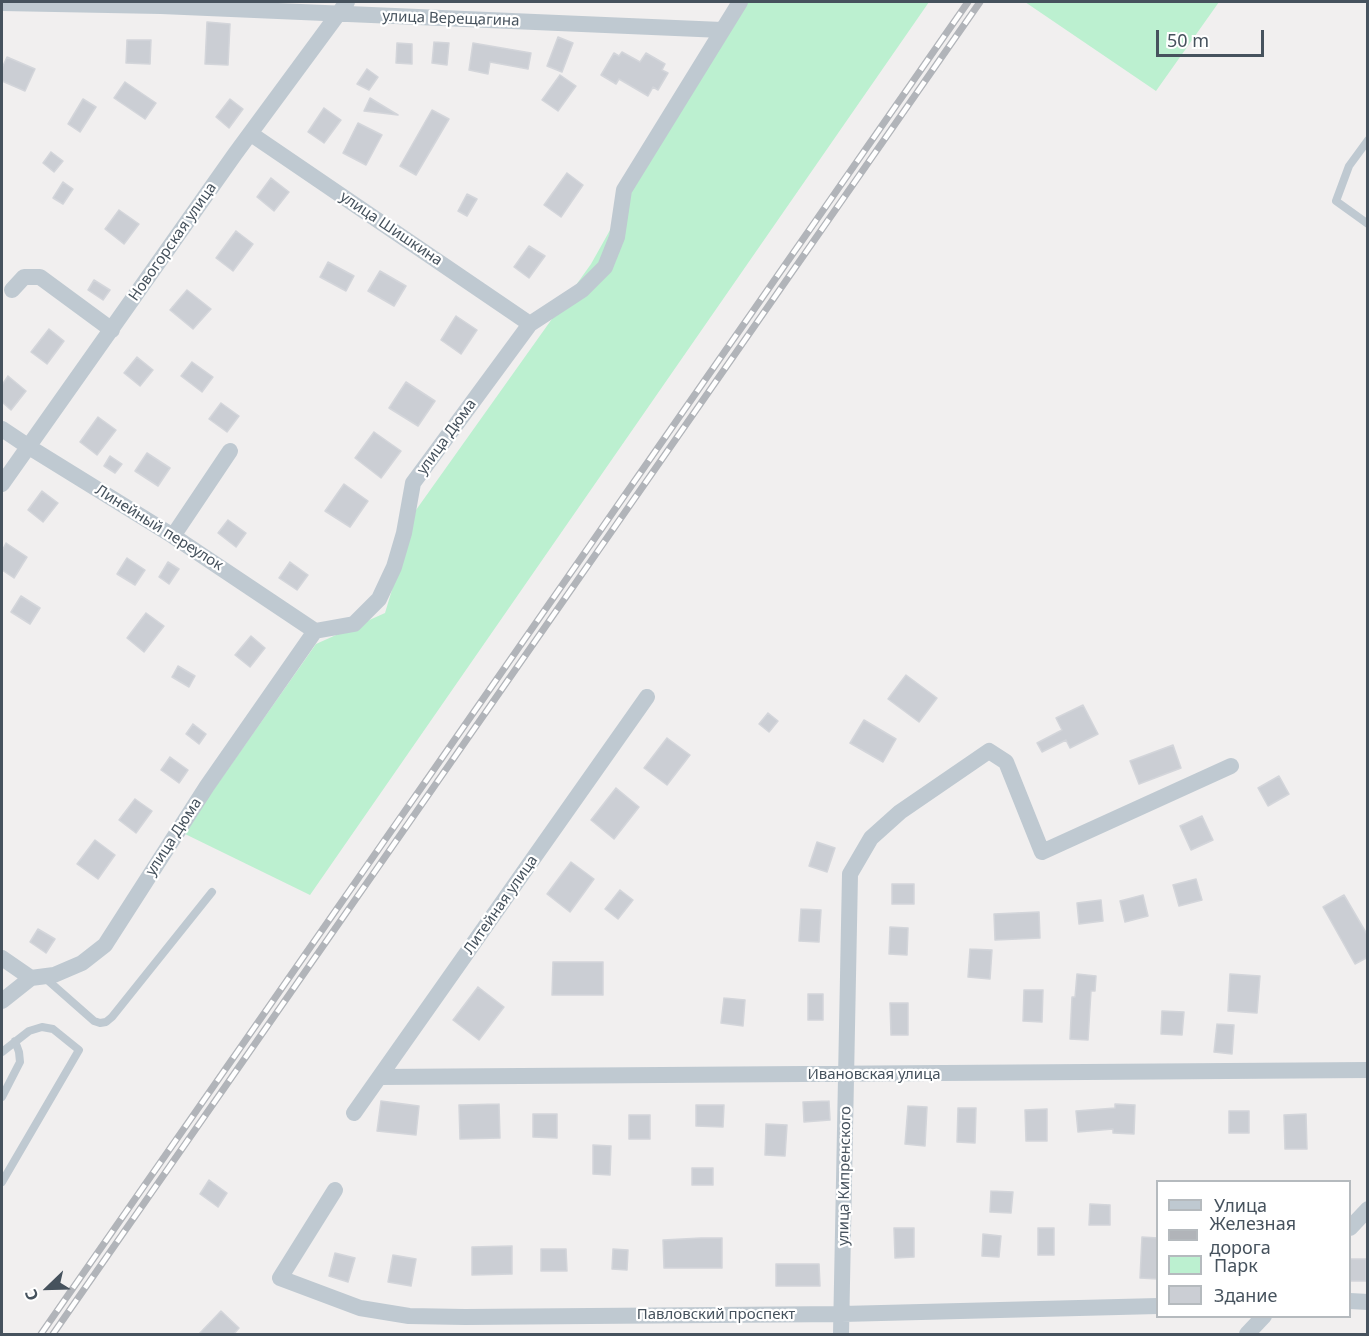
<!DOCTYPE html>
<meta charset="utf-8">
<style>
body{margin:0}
#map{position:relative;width:1369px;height:1336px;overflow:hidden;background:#f1efef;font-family:"Noto Sans",sans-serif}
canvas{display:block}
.frame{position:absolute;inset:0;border:3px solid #46525d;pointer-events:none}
.legend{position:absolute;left:1156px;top:1180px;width:195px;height:138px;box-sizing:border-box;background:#fff;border:2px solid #b5babe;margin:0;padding:8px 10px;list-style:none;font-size:18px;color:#46525d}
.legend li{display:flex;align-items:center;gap:12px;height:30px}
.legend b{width:30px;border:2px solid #b5babe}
.north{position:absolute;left:18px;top:1258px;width:60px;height:60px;-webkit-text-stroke:4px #fff;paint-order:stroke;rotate:247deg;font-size:16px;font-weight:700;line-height:24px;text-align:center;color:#46525d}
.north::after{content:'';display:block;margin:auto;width:21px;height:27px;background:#46525d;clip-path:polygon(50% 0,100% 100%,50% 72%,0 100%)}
.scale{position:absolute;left:1156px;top:30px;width:108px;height:27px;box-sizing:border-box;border:3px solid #46525d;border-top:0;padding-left:8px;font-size:18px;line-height:21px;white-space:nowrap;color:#46525d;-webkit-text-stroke:4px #fff;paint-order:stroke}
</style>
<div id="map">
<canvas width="1369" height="1336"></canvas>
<div class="frame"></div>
<ul class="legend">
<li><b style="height:8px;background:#bfc9d1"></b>Улица</li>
<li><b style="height:8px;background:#b1b4b9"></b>Железная дорога</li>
<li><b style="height:16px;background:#bcf0d0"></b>Парк</li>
<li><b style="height:16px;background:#cbced4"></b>Здание</li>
</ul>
<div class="north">С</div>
<div class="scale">50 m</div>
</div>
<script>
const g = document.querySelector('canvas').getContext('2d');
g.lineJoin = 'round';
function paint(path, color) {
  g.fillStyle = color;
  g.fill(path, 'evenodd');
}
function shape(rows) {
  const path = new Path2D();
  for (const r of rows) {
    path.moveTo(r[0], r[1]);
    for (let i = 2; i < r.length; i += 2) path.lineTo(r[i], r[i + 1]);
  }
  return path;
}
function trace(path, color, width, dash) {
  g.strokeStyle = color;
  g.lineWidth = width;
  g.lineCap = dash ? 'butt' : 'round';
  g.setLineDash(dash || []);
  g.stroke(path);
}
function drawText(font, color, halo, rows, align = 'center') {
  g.font = font + ' "Noto Sans",sans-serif';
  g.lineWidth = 4.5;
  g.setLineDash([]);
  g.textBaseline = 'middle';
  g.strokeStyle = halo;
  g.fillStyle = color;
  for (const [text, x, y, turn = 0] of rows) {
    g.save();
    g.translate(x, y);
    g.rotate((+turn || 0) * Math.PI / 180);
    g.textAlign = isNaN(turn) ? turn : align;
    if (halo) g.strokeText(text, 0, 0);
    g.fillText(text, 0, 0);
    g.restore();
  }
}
paint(shape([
 [738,2,929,2,310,895,183,833,316,644,385,613,416,510,591,264],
 [1025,2,1219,2,1156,91]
]), '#bcf0d0');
const building = shape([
 [207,22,230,24,228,65,205,64,207,22],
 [558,37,573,43,562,72,547,66,558,37],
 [127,40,151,40,150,64,126,63,127,40],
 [434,42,449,43,447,65,432,63,434,42],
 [397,43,412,44,412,64,396,63,397,43],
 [473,43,531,53,528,69,490,62,488,74,469,70,473,43],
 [622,52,640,62,646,53,665,64,662,70,668,73,658,90,653,87,648,96,619,79,616,84,601,75,614,53,619,56,622,52],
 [7,57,35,69,25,91,2,81,2,68,7,57],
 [367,69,378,77,369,90,357,84,367,69],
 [560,75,576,86,558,111,542,100,560,75],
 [125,82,156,103,145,119,114,98,125,82],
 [370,98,398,115,364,111,370,98],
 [83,99,96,107,80,132,68,124,83,99],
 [230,99,243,109,229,128,216,117,230,99],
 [324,108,341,120,324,143,308,132,324,108],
 [432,110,449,119,416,175,400,166,432,110],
 [358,123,382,135,366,165,343,153,358,123],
 [51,152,63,161,54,172,43,163,51,152],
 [567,173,583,185,561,217,544,205,567,173],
 [271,178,289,192,274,211,257,197,271,178],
 [63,182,73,189,63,204,53,198,63,182],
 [467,194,477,199,467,216,458,211,467,194],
 [119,210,139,224,124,244,105,229,119,210],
 [236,231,253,244,233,271,216,258,236,231],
 [529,246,545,256,529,278,514,267,529,246],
 [328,262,354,276,346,291,320,277,328,262],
 [380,271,406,286,394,306,368,291,380,271],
 [94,280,110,290,103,300,88,290,94,280],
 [187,290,211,309,193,329,170,310,187,290],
 [456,316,477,330,461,354,441,340,456,316],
 [49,329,64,341,47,364,31,352,49,329],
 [137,357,153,370,140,386,124,373,137,357],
 [192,362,213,377,202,392,181,376,192,362],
 [8,376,26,391,11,410,2,402,2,385,8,376],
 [406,382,435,401,418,426,389,408,406,382],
 [221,403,239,416,227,432,209,419,221,403],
 [98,417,116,430,97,455,80,442,98,417],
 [374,432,401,451,381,478,355,458,374,432],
 [147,453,170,468,158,486,135,471,147,453],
 [110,456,122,464,115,473,104,466,110,456],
 [344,484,368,501,350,527,325,511,344,484],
 [42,491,58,503,43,522,28,510,42,491],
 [228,520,246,533,236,547,218,533,228,520],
 [6,543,27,557,14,578,2,570,2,551,6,543],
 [127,558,145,570,135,585,117,574,127,558],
 [168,562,179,569,169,584,159,577,168,562],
 [290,562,308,575,297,590,279,578,290,562],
 [21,596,40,608,30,624,11,612,21,596],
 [146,613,164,626,144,652,127,638,146,613],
 [251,636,265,648,250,667,235,655,251,636],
 [178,666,195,676,189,687,172,677,178,666],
 [906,675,937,698,919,722,888,699,906,675],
 [1083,705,1098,734,1070,748,1066,740,1042,752,1037,743,1062,730,1056,718,1083,705],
 [768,713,778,721,769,732,759,724,768,713],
 [864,720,896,739,883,762,850,743,864,720],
 [193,724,206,734,199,744,186,734,193,724],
 [667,738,690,755,667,785,644,768,667,738],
 [1173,745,1181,768,1139,784,1130,761,1173,745],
 [170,757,188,770,179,783,161,770,170,757],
 [1279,776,1289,794,1268,806,1258,788,1279,776],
 [616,788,639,807,614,839,591,820,616,788],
 [135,799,152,811,136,833,119,820,135,799],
 [1202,816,1213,840,1191,850,1180,826,1202,816],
 [95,840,115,855,98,879,77,864,95,840],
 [817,842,835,848,827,872,809,866,817,842],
 [571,862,594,879,570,912,547,894,571,862],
 [1196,879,1202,900,1179,906,1173,885,1196,879],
 [892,884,914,884,914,904,892,904,892,884],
 [620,890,633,900,618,919,605,909,620,890],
 [1143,895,1148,916,1125,922,1120,901,1143,895],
 [1344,895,1368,936,1368,957,1355,964,1323,907,1344,895],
 [1101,900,1103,921,1079,924,1077,903,1101,900],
 [801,909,821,910,819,942,799,941,801,909],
 [1039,912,1040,938,995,940,994,914,1039,912],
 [890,927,908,928,907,955,889,954,890,927],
 [38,929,55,939,46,953,30,942,38,929],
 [970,949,992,950,990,979,968,977,970,949],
 [553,962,603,962,603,995,552,995,553,962],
 [1077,974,1096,976,1095,991,1091,991,1088,1040,1070,1039,1072,997,1075,997,1077,974],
 [1230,974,1260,976,1257,1013,1228,1011,1230,974],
 [478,987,504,1007,479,1040,453,1020,478,987],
 [1024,990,1043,990,1042,1022,1023,1021,1024,990],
 [808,994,823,994,823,1020,808,1020,808,994],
 [724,998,745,1000,743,1026,721,1023,724,998],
 [890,1003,908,1003,908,1035,891,1035,890,1003],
 [1162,1011,1184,1012,1182,1035,1161,1034,1162,1011],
 [1217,1024,1234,1025,1232,1054,1214,1052,1217,1024],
 [381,1101,419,1106,416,1135,377,1131,381,1101],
 [829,1101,830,1120,804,1122,803,1102,829,1101],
 [499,1104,500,1138,460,1139,459,1105,499,1104],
 [1115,1104,1135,1105,1134,1134,1113,1133,1113,1129,1078,1132,1076,1111,1115,1108,1115,1104],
 [696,1105,724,1105,723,1127,696,1126,696,1105],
 [908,1106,927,1107,925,1146,905,1144,908,1106],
 [958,1108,976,1108,975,1143,957,1142,958,1108],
 [1047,1109,1047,1141,1026,1141,1025,1110,1047,1109],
 [1229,1111,1249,1111,1249,1133,1229,1133,1229,1111],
 [533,1114,557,1114,557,1138,533,1137,533,1114],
 [1306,1114,1307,1149,1285,1149,1284,1115,1306,1114],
 [629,1115,650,1115,650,1139,629,1139,629,1115],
 [766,1124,787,1125,785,1156,765,1155,766,1124],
 [593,1145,611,1146,610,1175,593,1174,593,1145],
 [692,1168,713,1168,713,1185,692,1185,692,1168],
 [209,1180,227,1193,218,1207,200,1194,209,1180],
 [991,1191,1013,1192,1011,1213,990,1212,991,1191],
 [1090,1204,1110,1205,1110,1225,1089,1225,1090,1204],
 [894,1228,914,1228,914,1257,895,1258,894,1228],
 [1038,1228,1054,1228,1054,1255,1038,1255,1038,1228],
 [983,1234,1001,1236,999,1257,982,1256,983,1234],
 [1142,1237,1158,1238,1158,1279,1140,1278,1142,1237],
 [701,1238,722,1238,722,1268,664,1268,663,1240,701,1238],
 [512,1246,512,1274,472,1275,472,1247,512,1246],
 [541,1249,566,1249,567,1271,541,1271,541,1249],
 [613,1249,628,1250,627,1270,612,1269,613,1249],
 [335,1253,355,1258,348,1282,329,1276,335,1253],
 [393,1255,416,1259,411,1286,388,1282,393,1255],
 [1350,1259,1366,1259,1366,1281,1350,1281,1350,1259],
 [776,1264,819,1264,820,1286,776,1286,776,1264],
 [221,1311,239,1328,233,1335,198,1335,221,1311]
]);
paint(building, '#cbced4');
trace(building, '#d3d5da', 1.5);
trace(shape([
 [1368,140,1349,166,1336,201,1368,224],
 [44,977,94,1021,100,1023,106,1022,112,1017,212,892],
 [2,1052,29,1031,42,1027,53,1029,79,1050,2,1182],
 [2,1097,20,1062,19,1052,15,1041]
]), '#bfc9d1', 8);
trace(shape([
 [2,3,161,6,722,30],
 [251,134,530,324],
 [12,290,24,277,40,277,112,330],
 [2,429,29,447,173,536,315,631],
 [2,484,235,154,347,2],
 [173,536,230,451],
 [2,958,31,978],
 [2,1001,31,978,54,975,82,963,105,945,207,786,315,631,354,624,379,599,394,567,404,533,413,483,530,324,582,290,605,267,617,237,624,190,740,2],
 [380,1077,1368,1070],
 [354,1113,647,697],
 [335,1190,280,1278,360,1308,409,1316,465,1317,842,1314,1158,1306],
 [1350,1228,1368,1209],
 [1350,1301,1368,1302],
 [841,1334,850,874,871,838,900,812,989,751,1006,762,1042,852,1231,766],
 [1247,1334,1264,1316]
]), '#bfc9d1', 16);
const rail = shape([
 [41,1334,968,2],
 [53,1334,980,2]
]);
trace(rail, '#b1b4b9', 7);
trace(rail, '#fff', 4.5, [14]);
drawText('15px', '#46525d', '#fff', [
 ["улица Верещагина",451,19,2],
 ["улица Шишкина",391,229,34],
 ["Новогорская улица",173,242,-55],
 ["улица Дюма",447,437,-54],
 ["Линейный переулок",159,528,32],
 ["улица Дюма",174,837,-57],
 ["Литейная улица",501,905,-55],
 ["Ивановская улица",874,1075],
 ["улица Кипренского",845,1176,-89],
 ["Павловский проспект",716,1315]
]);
</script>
